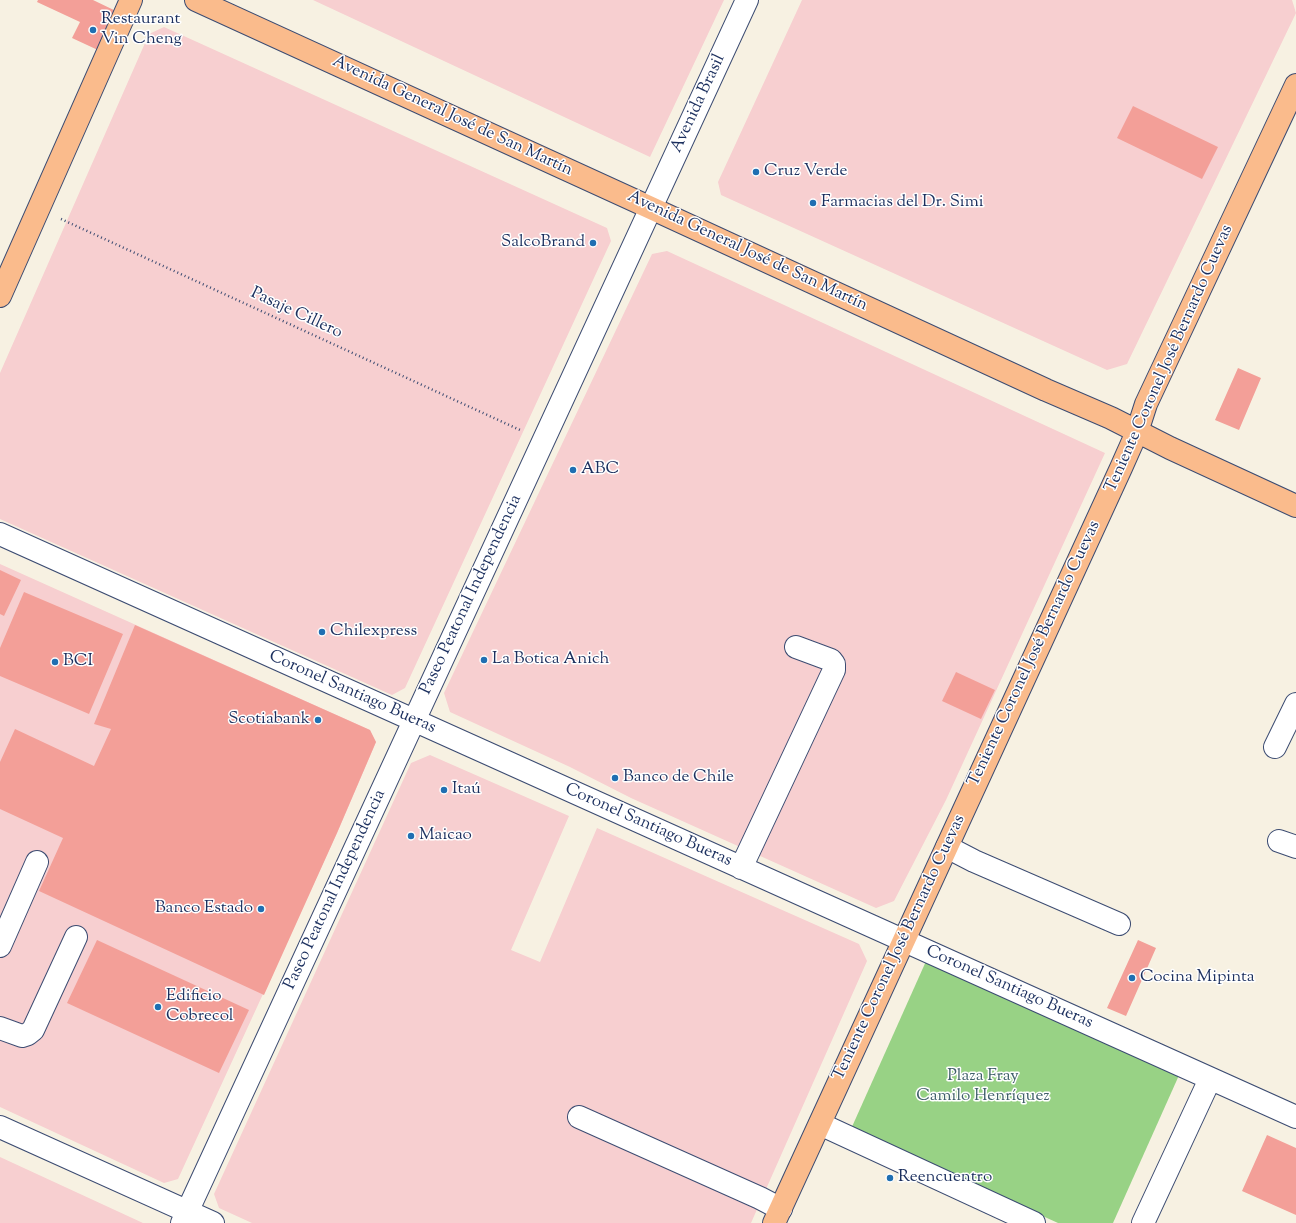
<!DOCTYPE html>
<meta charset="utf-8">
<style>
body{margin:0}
canvas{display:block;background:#f7f1e2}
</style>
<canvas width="1296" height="1223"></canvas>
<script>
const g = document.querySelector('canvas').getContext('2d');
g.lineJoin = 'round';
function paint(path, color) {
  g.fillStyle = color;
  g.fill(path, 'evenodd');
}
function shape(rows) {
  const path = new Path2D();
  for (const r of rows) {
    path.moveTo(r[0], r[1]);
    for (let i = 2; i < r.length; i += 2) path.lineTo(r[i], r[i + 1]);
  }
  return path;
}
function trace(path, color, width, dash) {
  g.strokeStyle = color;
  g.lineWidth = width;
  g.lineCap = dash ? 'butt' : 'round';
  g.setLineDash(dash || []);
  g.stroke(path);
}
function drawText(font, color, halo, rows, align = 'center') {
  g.font = font + ' "Sorts Mill Goudy",serif';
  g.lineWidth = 3;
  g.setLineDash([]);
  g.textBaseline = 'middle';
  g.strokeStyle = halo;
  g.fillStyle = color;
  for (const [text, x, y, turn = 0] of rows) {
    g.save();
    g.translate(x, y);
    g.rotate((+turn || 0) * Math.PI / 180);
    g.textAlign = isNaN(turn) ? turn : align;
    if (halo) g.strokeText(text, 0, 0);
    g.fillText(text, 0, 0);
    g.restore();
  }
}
paint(shape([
 [313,0,724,0,650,157],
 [802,0,1292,0,1296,13,1127,364,1107,370,721,195,718,182],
 [164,27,607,228,611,241,405,688,392,695,0,519,0,373,149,34],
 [667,251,1105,453,946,800,894,901,876,908,631,798,570,767,450,712,444,693,652,254],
 [0,564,370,730,376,742,337,833,178,1179,164,1183,0,1107],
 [430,755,569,816,511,950,540,962,597,828,859,944,867,961,751,1223,252,1223,219,1208,214,1194,411,763],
 [0,1157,143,1223,144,1223,0,1223]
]), '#f7cfd0');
paint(shape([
 [927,959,1180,1073,1113,1223,1058,1223,851,1129]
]), '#98d285');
paint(shape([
 [38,0,93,0,118,12,100,51,72,38,80,22,37,2],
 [1133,106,1218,147,1202,179,1117,138],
 [1238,368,1261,378,1239,430,1215,420],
 [0,570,21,580,4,616,0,614],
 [24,592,123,634,89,714,0,676,0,648],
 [135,625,370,730,376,742,337,833,264,995,39,891,63,838,0,809,0,762,15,729,94,766,111,729,94,724],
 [956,672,995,690,981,719,942,701],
 [97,940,249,1010,219,1073,67,1003],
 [1138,940,1156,948,1126,1016,1107,1008],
 [1267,1135,1296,1148,1296,1215,1242,1191]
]), '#f39f98');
const minor = shape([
 [0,534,1296,1117],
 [1275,747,1296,704],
 [1279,841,1296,847],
 [947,847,974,861,1119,924],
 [741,868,834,670,834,664,831,660,796,647],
 [0,946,37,862],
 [0,1028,22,1036,28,1034,33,1030,76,937],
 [579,1117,760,1198,781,1209],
 [820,1124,1034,1223],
 [0,1127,213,1223],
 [182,1223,747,0],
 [1143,1223,1210,1079]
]);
const major = shape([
 [196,0,651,208,1046,390,1111,418,1170,448,1296,506],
 [0,296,131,0],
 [774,1223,1121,468,1137,432,1146,404,1296,85]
]);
trace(minor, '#3c4c72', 24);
trace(major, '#3c4c72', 24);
trace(shape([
 [61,219,520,430]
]), '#3c4c72', 2.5, [1, 3]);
trace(minor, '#fff', 22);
trace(major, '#fabb8c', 22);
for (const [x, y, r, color] of [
 [93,30,4,"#1f6fb2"],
 [756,172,4,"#1f6fb2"],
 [813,203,4,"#1f6fb2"],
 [593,243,4,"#1f6fb2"],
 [573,470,4,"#1f6fb2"],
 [322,632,4,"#1f6fb2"],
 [484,660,4,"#1f6fb2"],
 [55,662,4,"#1f6fb2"],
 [318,720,4,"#1f6fb2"],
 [615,778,4,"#1f6fb2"],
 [444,790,4,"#1f6fb2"],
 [411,836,4,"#1f6fb2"],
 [261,909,4,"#1f6fb2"],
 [1132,978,4,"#1f6fb2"],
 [158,1007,4,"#1f6fb2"],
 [890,1178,4,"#1f6fb2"]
]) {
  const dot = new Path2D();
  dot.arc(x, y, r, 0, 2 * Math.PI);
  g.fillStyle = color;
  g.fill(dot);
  trace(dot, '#fff', 1.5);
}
drawText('17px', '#1b2f5e', '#fff', [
 ["Restaurant",101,20],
 ["Vin Cheng",101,40],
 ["Cruz Verde",764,172],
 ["Farmacias del Dr. Simi",821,203],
 ["SalcoBrand",585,243,"right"],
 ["ABC",581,470],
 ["Chilexpress",330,632],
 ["La Botica Anich",492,660],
 ["BCI",63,662],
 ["Scotiabank",310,720,"right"],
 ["Banco de Chile",623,778],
 ["Itaú",452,790],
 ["Maicao",419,836],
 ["Banco Estado",253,909,"right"],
 ["Cocina Mipinta",1140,978],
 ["Edificio",166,997],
 ["Cobrecol",166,1017],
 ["Reencuentro",898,1178]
], 'left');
drawText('17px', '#1b2f5e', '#fff', [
 ["Avenida Brasil",699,104,-65],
 ["Avenida General José de San Martín",452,117,25],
 ["Avenida General José de San Martín",747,252,25],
 ["Pasaje Cillero",296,314,25],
 ["Teniente Coronel José Bernardo Cuevas",1170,359,-66],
 ["Paseo Peatonal Independencia",472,595,-65],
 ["Teniente Coronel José Bernardo Cuevas",1035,654,-65],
 ["Coronel Santiago Bueras",352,693,24],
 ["Coronel Santiago Bueras",648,826,24],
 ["Paseo Peatonal Independencia",336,890,-65],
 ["Teniente Coronel José Bernardo Cuevas",900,948,-65],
 ["Coronel Santiago Bueras",1009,988,24]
]);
drawText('17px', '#40606a', '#fff', [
 ["Plaza Fray",983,1077],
 ["Camilo Henríquez",983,1097]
]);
</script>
